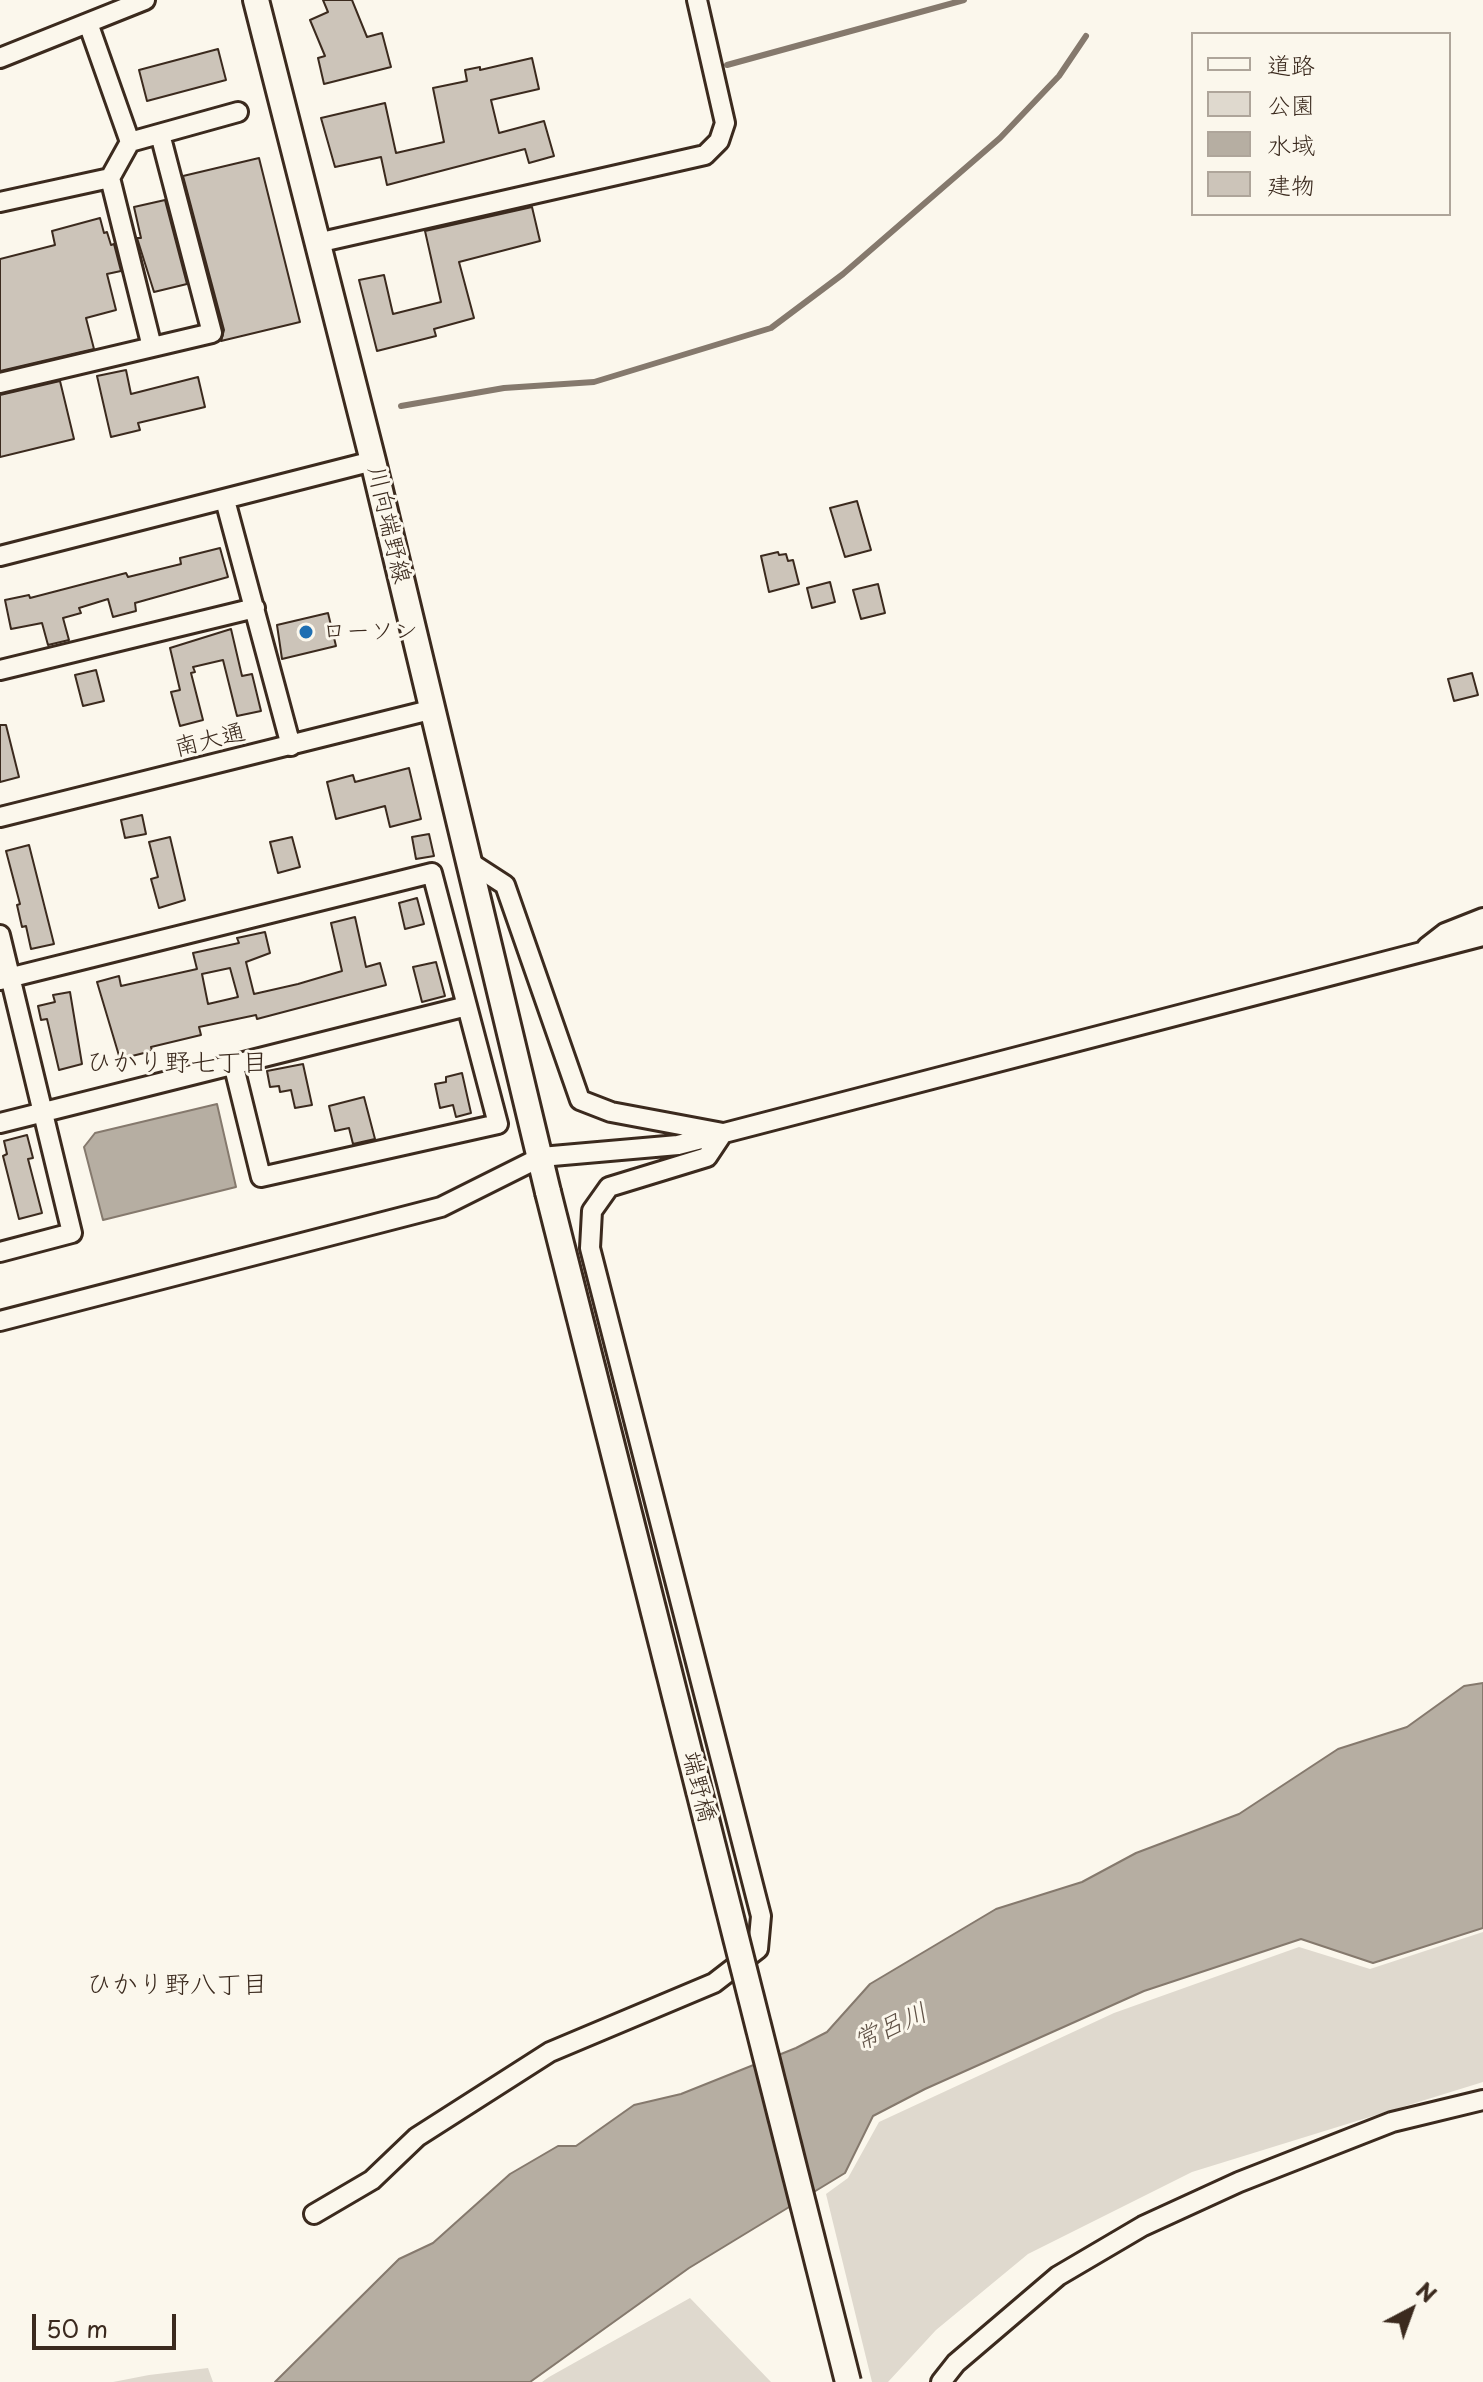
<!DOCTYPE html>
<meta charset="utf-8">
<style>
body{margin:0}
#map{position:relative;width:1483px;height:2382px;overflow:hidden;background:#fbf7ec;font-family:"Playpen Sans","Klee One",sans-serif}
canvas{display:block}
.legend{position:absolute;left:1191px;top:32px;width:260px;height:184px;box-sizing:border-box;background:#fbf7ec;border:2px solid #aea59a;margin:0;padding:10px 14px;list-style:none;font-size:24px;color:#3b2a1e}
.legend li{display:flex;align-items:center;gap:16px;height:40px}
.legend b{width:40px;border:2px solid #aea59a}
.north{position:absolute;left:1371px;top:2270px;width:80px;height:80px;-webkit-text-stroke:6px #fbf7ec;paint-order:stroke;rotate:41deg;font-size:22px;font-weight:700;line-height:32px;text-align:center;color:#3b2a1e}
.north::after{content:'';display:block;margin:auto;width:28px;height:36px;background:#3b2a1e;clip-path:polygon(50% 0,100% 100%,50% 72%,0 100%)}
.scale{position:absolute;left:32px;top:2314px;width:144px;height:36px;box-sizing:border-box;border:4px solid #3b2a1e;border-top:0;padding-left:10px;font-size:24px;line-height:28px;white-space:nowrap;color:#3b2a1e;-webkit-text-stroke:6px #fbf7ec;paint-order:stroke}
</style>
<div id="map">
<canvas width="1483" height="2382"></canvas>
<ul class="legend">
<li><b style="height:10px;background:#fbf7ec"></b>道路</li>
<li><b style="height:22px;background:#dfd9ce"></b>公園</li>
<li><b style="height:22px;background:#b6aea2"></b>水域</li>
<li><b style="height:22px;background:#ccc4b9"></b>建物</li>
</ul>
<div class="north">N</div>
<div class="scale">50 m</div>
</div>
<script>
const g = document.querySelector('canvas').getContext('2d');
g.lineJoin = 'round';
function paint(path, color) {
  g.fillStyle = color;
  g.fill(path, 'evenodd');
}
function shape(rows) {
  const path = new Path2D();
  for (const r of rows) {
    path.moveTo(r[0], r[1]);
    for (let i = 2; i < r.length; i += 2) path.lineTo(r[i], r[i + 1]);
  }
  return path;
}
function trace(path, color, width, dash) {
  g.strokeStyle = color;
  g.lineWidth = width;
  g.lineCap = dash ? 'butt' : 'round';
  g.setLineDash(dash || []);
  g.stroke(path);
}
function drawText(font, color, halo, rows, align = 'center') {
  g.font = font + ' "Playpen Sans","Klee One",sans-serif';
  g.lineWidth = 6;
  g.setLineDash([]);
  g.textBaseline = 'middle';
  g.strokeStyle = halo;
  g.fillStyle = color;
  for (const [text, x, y, turn = 0] of rows) {
    g.save();
    g.translate(x, y);
    g.rotate((+turn || 0) * Math.PI / 180);
    g.textAlign = isNaN(turn) ? turn : align;
    if (halo) g.strokeText(text, 0, 0);
    g.fillText(text, 0, 0);
    g.restore();
  }
}
paint(shape([
 [1483,1932,1483,2082,1192,2172,1028,2254,936,2330,888,2382,872,2382,826,2194,848,2178,879,2122,1114,2013,1299,1947,1370,1969],
 [690,2298,771,2382,542,2382,549,2377],
 [208,2368,213,2382,113,2382,149,2375]
]), '#dfd9ce');
const water = shape([
 [217,1104,236,1187,103,1220,84,1147,95,1133,217,1104],
 [1483,1683,1483,1928,1373,1963,1301,1939,1144,1991,925,2089,873,2116,845,2173,689,2268,530,2382,275,2382,399,2259,433,2243,510,2174,558,2146,576,2146,634,2105,681,2094,796,2048,827,2032,870,1984,996,1909,1082,1882,1136,1853,1239,1814,1338,1749,1407,1727,1464,1686,1483,1683]
]);
paint(water, '#b6aea2');
trace(water, '#85796d', 2);
trace(shape([
 [727,65,964,0],
 [401,406,504,388,594,382,771,328,843,274,1000,138,1059,76,1086,36]
]), '#85796d', 6);
const building = shape([
 [323,0,352,0,367,37,382,33,391,67,324,84,318,58,325,56,310,20,328,12,323,0],
 [218,49,226,80,147,101,139,70,218,49],
 [532,58,539,89,491,100,499,133,544,121,554,156,529,163,525,149,387,185,381,157,335,167,321,118,385,103,396,153,444,142,433,88,467,81,465,70,480,67,480,70,532,58],
 [259,158,300,322,221,341,224,330,183,176,259,158],
 [165,200,187,284,154,292,137,238,141,238,134,207,165,200],
 [532,207,540,241,459,262,474,318,434,329,436,336,377,351,359,280,384,275,393,314,441,302,425,231,532,207],
 [100,218,104,233,107,232,111,245,114,244,121,271,107,274,116,310,86,318,94,349,0,371,0,259,55,245,52,231,100,218],
 [126,370,131,394,198,377,205,407,138,423,140,430,111,437,97,376,126,370],
 [60,381,74,439,0,457,0,395,60,381],
 [857,501,871,550,845,557,830,508,857,501],
 [220,548,228,577,135,603,136,611,113,617,108,599,79,608,81,613,63,618,69,640,48,645,42,623,11,629,5,600,29,595,30,598,126,573,128,577,181,564,180,558,220,548],
 [778,552,779,555,786,554,788,561,793,560,799,584,769,592,761,556,778,552],
 [830,582,835,602,812,608,807,588,830,582],
 [878,584,885,613,861,619,853,590,878,584],
 [328,613,336,646,282,659,277,625,328,613],
 [231,629,242,676,252,674,261,711,237,716,223,660,193,667,195,672,191,673,203,720,180,726,171,692,180,690,170,648,231,629],
 [96,670,104,701,83,706,75,675,96,670],
 [1472,673,1478,695,1454,701,1448,679,1472,673],
 [0,725,6,725,19,777,0,782,0,725],
 [409,768,421,819,390,827,385,806,336,819,327,782,353,775,355,782,409,768],
 [142,815,146,834,125,838,121,820,142,815],
 [429,834,434,856,416,859,412,837,429,834],
 [170,837,185,900,159,908,151,879,158,877,149,842,170,837],
 [292,837,300,867,278,873,270,842,292,837],
 [29,845,54,944,31,949,26,926,22,927,17,905,20,904,6,851,29,845],
 [417,898,424,924,405,929,399,903,417,898],
 [355,917,366,967,380,963,386,985,257,1019,256,1015,199,1027,201,1035,151,1047,152,1051,120,1059,97,982,119,976,121,986,197,969,193,953,239,943,237,938,265,932,270,953,246,962,254,994,298,984,342,971,331,923,355,917],
 [230,968,238,997,208,1004,202,974,230,968],
 [436,962,445,996,422,1002,413,967,436,962],
 [70,992,82,1064,59,1070,47,1019,41,1020,38,1006,55,1002,53,995,70,992],
 [303,1064,312,1105,295,1108,291,1090,280,1092,279,1086,270,1087,267,1071,303,1064],
 [462,1073,471,1113,456,1117,453,1105,440,1108,435,1084,446,1082,446,1077,462,1073],
 [364,1097,375,1139,353,1144,349,1128,335,1131,329,1106,364,1097],
 [27,1135,33,1158,28,1159,42,1213,19,1219,3,1156,7,1154,4,1141,27,1135]
]);
paint(building, '#ccc4b9');
trace(building, '#3b2a1e', 2);
const minor = shape([
 [88,23,130,142,238,112],
 [0,58,145,0],
 [130,142,110,178,152,347],
 [0,202,110,178],
 [317,243,705,155,719,141,725,123,697,0],
 [0,383,212,333,160,134],
 [225,500,291,746],
 [0,556,373,461],
 [0,670,255,608],
 [0,817,430,710],
 [0,935,72,1233,0,1252],
 [1427,947,1445,933,1483,918],
 [0,980,432,873,498,1124,261,1177,233,1063],
 [0,1123,467,1006],
 [0,1321,441,1207,541,1157,678,1145,1483,936],
 [314,2214,372,2180,417,2137,550,2052,714,1983,758,1949,761,1916,590,1248,592,1211,609,1187,707,1157,723,1133,611,1112,580,1100,505,885,468,861],
 [941,2382,956,2363,1058,2276,1143,2226,1239,2182,1392,2122,1483,2100]
]);
const major = shape([
 [256,0,373,461,548,1192]
]);
trace(minor, '#3b2a1e', 24);
trace(major, '#3b2a1e', 30);
trace(minor, '#fbf7ec', 18);
trace(major, '#fbf7ec', 24);
const majorBridge = shape([
 [548,1192,848,2382]
]);
trace(majorBridge, '#3b2a1e', 30, []);
trace(majorBridge, '#fbf7ec', 24);
for (const [x, y, r, color] of [
 [306,632,8,"#1f6fb2"]
]) {
  const dot = new Path2D();
  dot.arc(x, y, r, 0, 2 * Math.PI);
  g.fillStyle = color;
  g.fill(dot);
  trace(dot, '#fbf7ec', 3);
}
drawText('24px', '#3b2a1e', '#fbf7ec', [
 ["川向端野線",388,525,77],
 ["南大通",210,741,-14],
 ["端野橋",698,1787,76]
]);
drawText('24px', '#3b2a1e', '#fbf7ec', [
 ["ローソン",322,632]
], 'left');
drawText('26px', '#3b2a1e', '#fbf7ec', [
 ["ひかり野七丁目",177,1064],
 ["ひかり野八丁目",177,1986]
]);
drawText('italic 26px', '#605246', '#fbf7ec', [
 ["常呂川",891,2028,-24]
]);
</script>
